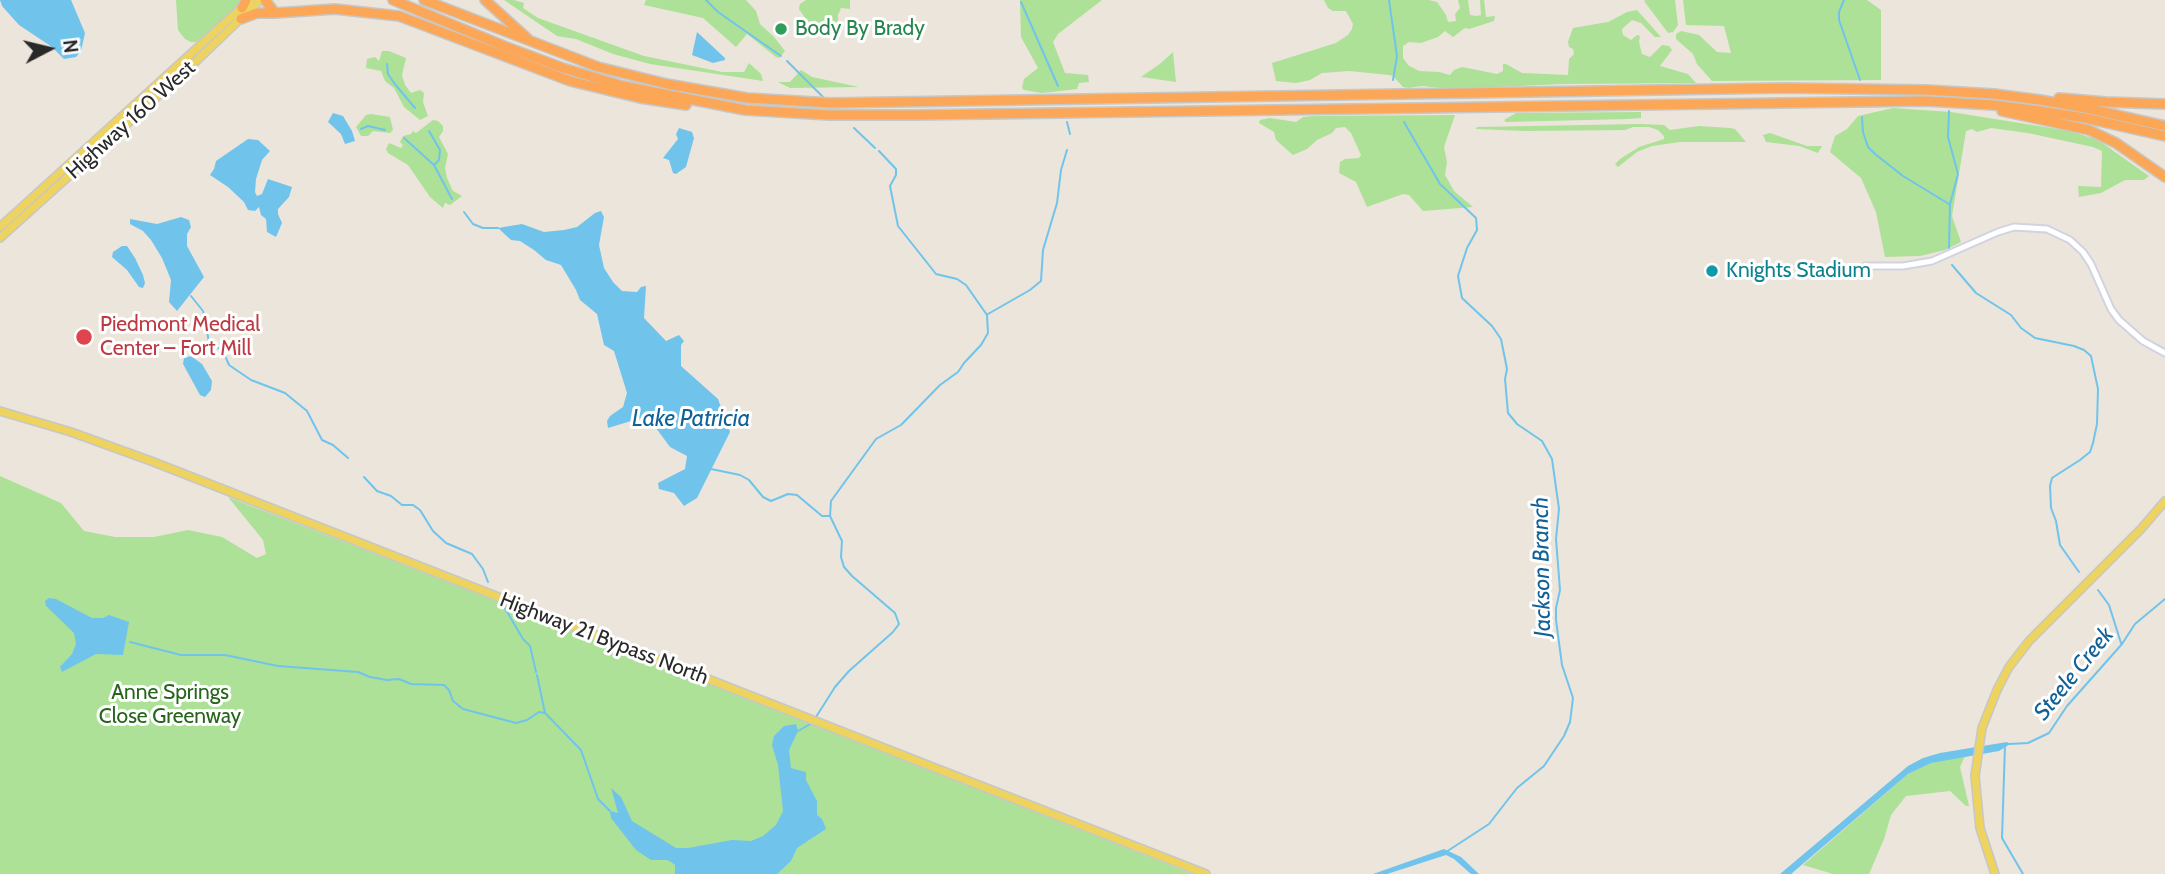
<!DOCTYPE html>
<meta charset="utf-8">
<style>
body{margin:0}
#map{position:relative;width:2165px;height:874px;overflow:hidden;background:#ebe5db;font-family:Cabin,sans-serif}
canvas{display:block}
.north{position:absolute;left:14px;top:14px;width:70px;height:70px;-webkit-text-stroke:5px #fff;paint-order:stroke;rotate:83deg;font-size:19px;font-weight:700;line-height:28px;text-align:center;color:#292929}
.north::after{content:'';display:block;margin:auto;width:24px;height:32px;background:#292929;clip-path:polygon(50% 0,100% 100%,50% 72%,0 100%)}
</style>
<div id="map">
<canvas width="2165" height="874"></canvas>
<div class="north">N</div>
</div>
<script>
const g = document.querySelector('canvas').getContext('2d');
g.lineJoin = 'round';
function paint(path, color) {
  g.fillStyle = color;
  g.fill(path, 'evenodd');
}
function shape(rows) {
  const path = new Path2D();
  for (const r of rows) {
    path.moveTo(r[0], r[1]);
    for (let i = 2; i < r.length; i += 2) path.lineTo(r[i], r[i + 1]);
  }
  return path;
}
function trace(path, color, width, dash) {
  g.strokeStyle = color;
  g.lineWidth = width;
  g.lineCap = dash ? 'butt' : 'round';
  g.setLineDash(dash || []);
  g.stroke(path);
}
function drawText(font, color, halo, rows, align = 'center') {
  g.font = font + ' Cabin,sans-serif';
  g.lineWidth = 6;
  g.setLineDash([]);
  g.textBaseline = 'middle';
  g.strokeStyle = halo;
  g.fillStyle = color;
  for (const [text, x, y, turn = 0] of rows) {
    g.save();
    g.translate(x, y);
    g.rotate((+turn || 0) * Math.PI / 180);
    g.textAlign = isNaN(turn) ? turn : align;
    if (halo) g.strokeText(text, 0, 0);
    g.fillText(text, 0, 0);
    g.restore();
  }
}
paint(shape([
 [176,0,240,0,235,10,196,42,191,42,185,39,178,30],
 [504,0,514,0,524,3,523,8,538,18,644,56,722,72,744,72,749,63,761,74,763,81,650,64,613,54,576,39,557,36],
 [646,0,746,0,756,11,760,24,774,37,785,51,779,58,776,57,747,34,736,47,703,18,644,5],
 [806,0,850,0,850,9,841,8,838,15,838,27,827,30,808,22,799,9,800,4],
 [1020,0,1102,0,1058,34,1053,42,1065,73,1088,75,1089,82,1079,83,1077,89,1042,93,1024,90,1022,88,1024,79,1038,68,1021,37],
 [1324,0,1429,0,1437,2,1446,15,1448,22,1456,21,1455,14,1460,8,1458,0,1468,0,1470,15,1477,16,1481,15,1480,0,1484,0,1486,17,1495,16,1494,21,1469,29,1465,28,1453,37,1445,31,1438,37,1421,43,1409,42,1403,46,1403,58,1408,65,1419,71,1439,72,1450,75,1454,70,1462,67,1497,74,1503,71,1503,64,1506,64,1522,73,1568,75,1569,59,1574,54,1573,49,1569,47,1568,42,1573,28,1608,22,1627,12,1637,10,1661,37,1655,37,1641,23,1632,20,1622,29,1623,35,1631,40,1637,35,1640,36,1639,42,1642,54,1650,57,1662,45,1669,46,1672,50,1660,66,1688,74,1696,83,1563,84,1453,89,1422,86,1408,88,1403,87,1393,76,1389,75,1349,71,1322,73,1310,80,1296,83,1276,81,1272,63,1336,43,1348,35,1352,29,1353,24,1346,11,1333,11,1328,8],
 [1646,0,1675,0,1678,25,1673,32,1668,33,1644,1],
 [1683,0,1867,0,1881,10,1881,80,1712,81,1697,64,1693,54,1676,39,1676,34,1681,31,1699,35,1717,52,1731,53,1724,26,1686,25],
 [382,51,389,51,406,58,402,75,405,85,411,93,420,90,424,93,423,102,428,116,420,120,404,107,394,88,385,81,381,71,366,68,367,59,375,57,379,61],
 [1173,52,1176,82,1141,77,1161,63],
 [801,70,812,77,859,87,790,88,778,82,790,82],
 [1893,108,1951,112,2070,131,2098,140,2149,176,2144,180,2125,180,2101,193,2079,197,2078,186,2101,187,2102,151,2093,147,2028,133,1991,128,1977,132,1972,129,1966,131,1952,216,1961,242,1945,250,1920,256,1885,257,1876,212,1861,178,1830,152,1835,136,1847,129,1858,116],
 [1641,112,1641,118,1627,119,1506,122,1504,120,1516,113],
 [371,114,390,117,393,130,390,133,373,131,368,136,361,136,356,127,366,115],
 [1455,115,1444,147,1447,162,1445,175,1454,191,1473,207,1423,211,1409,195,1403,194,1367,207,1356,182,1339,173,1340,162,1345,159,1359,158,1361,155,1351,133,1345,127,1336,128,1332,133,1317,140,1307,149,1293,155,1276,140,1274,132,1259,123,1260,120,1270,118,1296,122,1303,117,1314,116],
 [433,120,438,121,443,126,443,131,439,137,448,154,445,168,447,178,453,191,462,196,450,205,445,203,443,208,430,197,408,165,388,153,386,149,389,143,401,148,403,145,400,142,403,136,411,134,413,131,416,133],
 [1639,124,1664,125,1670,130,1699,126,1730,128,1735,129,1746,142,1680,142,1652,146,1637,152,1618,167,1615,164,1620,159,1639,147,1664,139,1664,136,1658,130,1649,127,1633,127,1625,130,1526,131,1476,129,1477,127],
 [1770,133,1807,146,1822,146,1818,153,1799,146,1766,142,1763,135],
 [0,476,61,503,84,531,115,537,154,537,188,530,222,537,257,558,266,554,263,540,228,497,809,722,1192,874,0,874],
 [1965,756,1960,767,1969,806,1966,806,1950,791,1906,796,1891,815,1884,839,1869,874,1833,874,1803,865,1908,774,1930,763]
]), '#ade198');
paint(shape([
 [0,0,71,0,85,33,81,51,76,57,64,59,52,47,19,25,2,6],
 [697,32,725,58,725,60,713,63,692,55],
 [333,113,343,116,352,131,355,141,345,144,341,134,328,122],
 [679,128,692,132,694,138,686,167,676,174,673,173,669,160,663,158,678,139,676,134],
 [248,139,258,140,270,151,262,160,256,179,255,192,257,196,262,194,268,179,292,187,289,197,278,209,278,214,282,223,276,237,267,232,266,219,261,215,259,207,255,211,248,210,244,202,228,187,210,175,214,169,216,161],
 [601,211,604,217,599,245,604,268,613,282,622,291,637,292,641,287,646,286,644,318,666,341,679,335,684,341,681,345,681,366,718,399,730,432,697,498,684,506,674,493,659,489,658,483,685,469,687,456,670,447,653,424,641,418,608,428,607,421,610,416,623,407,627,393,614,351,604,345,597,314,580,300,576,290,561,265,546,260,534,250,520,241,511,240,498,228,522,224,544,232,564,230,577,227,595,213],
 [181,217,189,220,191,227,187,234,187,246,204,277,177,311,169,302,171,280,162,258,151,240,143,231,130,224,130,219,157,224],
 [122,246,127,246,135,258,143,275,145,283,143,288,139,287,127,270,112,257,113,252],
 [191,356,202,364,212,381,211,390,205,397,200,395,183,364,184,358],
 [49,598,56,599,92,618,103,618,109,615,129,622,123,655,96,654,62,672,60,667,72,654,76,644,74,633,46,606,45,601],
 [796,724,798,731,789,750,791,768,806,772,806,780,817,801,817,815,822,819,826,829,797,848,791,861,777,874,675,874,675,865,671,862,667,860,651,860,636,850,611,818,610,811,618,813,611,788,621,797,632,821,676,848,688,848,732,840,751,841,763,836,776,825,783,811,778,765,772,745,774,736,784,726],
 [2007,742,2010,744,1999,751,1931,763,1908,774,1791,874,1780,874,1908,766,1923,758,1940,753],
 [1444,849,1461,857,1479,874,1471,874,1454,859,1446,855,1387,874,1373,874]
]), '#70c4ec');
trace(shape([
 [706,0,718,12,781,56],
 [1389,0,1397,56,1393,80],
 [1844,0,1839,12,1839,20,1860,80],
 [1021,2,1058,86],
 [787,61,823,97],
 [387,64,388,74,394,83,415,108],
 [1949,111,1948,137,1958,174,1950,204,1949,248],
 [1862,117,1863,132,1868,147,1875,154,1903,176,1949,204],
 [1067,122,1070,134],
 [1404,122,1440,184,1476,218,1477,230,1467,248,1458,276,1462,298,1492,326,1501,339,1507,369,1505,379,1508,413,1517,424,1542,441,1552,459,1559,509,1556,539,1560,590,1556,608,1556,620,1562,665,1573,698,1570,722,1564,736,1544,766,1517,788,1489,824,1446,852],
 [854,128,875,148],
 [361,129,368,126,385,130],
 [429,131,440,150,439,160,435,164],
 [404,138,434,165,452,199],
 [464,212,473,224,483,228,498,228],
 [1952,265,1976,293,2011,315,2021,328,2035,338,2074,346,2084,350,2091,356,2098,389,2097,424,2093,443,2090,452,2080,460,2052,478,2050,486,2051,508,2056,521,2060,545,2079,572],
 [191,296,203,311,209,342,223,351,229,365,251,380,285,393,307,411,322,440,333,445,348,458],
 [988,314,1030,290,1041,281,1043,250,1057,203,1061,170,1067,150],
 [711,469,740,475,749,480,763,497,771,501,788,494,797,495,822,516,829,516],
 [364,477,377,491,391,496,402,505,413,505,420,510,433,531,446,543,472,554,483,569,488,582],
 [2098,590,2109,605,2121,643],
 [503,605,523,639,530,646,536,672],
 [130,642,181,655,225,655,278,666,358,672,370,677,387,680,399,679,411,684,444,685,449,690,453,701,463,709,516,723,527,720,539,712,545,713],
 [537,675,545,713,581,750,598,799,610,811],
 [816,717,835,687,849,671,893,632,899,624,895,613,852,576,844,567,841,557,842,541,830,516,831,501,876,439,901,425,940,385,958,372,964,363,981,345,988,333,987,315,966,285,957,279,936,274,898,226,890,186,896,175,896,169,879,151],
 [798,731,812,723],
 [2009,744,2028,743,2049,733,2067,706,2122,644,2135,624,2165,599],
 [2005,745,2002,838,2023,874]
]), '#70c4ec', 2);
const minor = shape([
 [1865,266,1903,266,1932,261,1998,232,2014,227,2047,229,2070,240,2083,252,2091,264,2111,309,2119,320,2143,341,2165,353]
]);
const major = shape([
 [0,227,250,0],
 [0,238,189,68,260,0],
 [0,411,71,432,151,461,1206,874],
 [1995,874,1980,828,1975,776,1982,728,1997,690,2009,667,2029,641,2141,529,2165,501]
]);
const highway = shape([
 [265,0,275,13,335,9,399,16,570,81,640,98,686,105],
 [393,0,504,46,563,68,623,86,745,110,829,115,914,115,1927,101,1993,105,2040,111,2085,118,2165,136],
 [424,0,598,67,667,84,747,98,831,103,1785,88,1926,90,1994,94,2040,100,2086,108,2165,126],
 [485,0,528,39],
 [242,8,246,0],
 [241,19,257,13,275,13],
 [2059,98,2106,102,2165,104],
 [2002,111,2089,130,2116,143,2165,177]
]);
trace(minor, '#d1d3e2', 9);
trace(major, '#c7c7c7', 10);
trace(highway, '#c7c7c7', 12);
trace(minor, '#fff', 5);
trace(major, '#eed45e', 7);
trace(highway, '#fba757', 9);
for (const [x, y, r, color] of [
 [781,29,7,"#2e9e5b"],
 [1712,271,7,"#0f9aa8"],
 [84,337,9,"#e0444e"]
]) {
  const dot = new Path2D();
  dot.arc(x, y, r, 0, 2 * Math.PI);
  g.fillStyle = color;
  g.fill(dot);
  trace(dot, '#fff', 2.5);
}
drawText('21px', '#27864d', '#fff', [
 ["Body By Brady",795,29]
], 'left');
drawText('21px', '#292929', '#fff', [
 ["Highway 160 West",131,120,-42],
 ["Highway 21 Bypass North",604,639,21]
]);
drawText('21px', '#0d838f', '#fff', [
 ["Knights Stadium",1726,271]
], 'left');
drawText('21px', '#be3a42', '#fff', [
 ["Piedmont Medical",100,325],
 ["Center – Fort Mill",100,349]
], 'left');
drawText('21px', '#26651b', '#fff', [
 ["Anne Springs",170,693],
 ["Close Greenway",170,717]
]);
drawText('italic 23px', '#106197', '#fff', [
 ["Lake Patricia",691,419],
 ["Jackson Branch",1542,567,-91],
 ["Steele Creek",2074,674,-51]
]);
</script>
